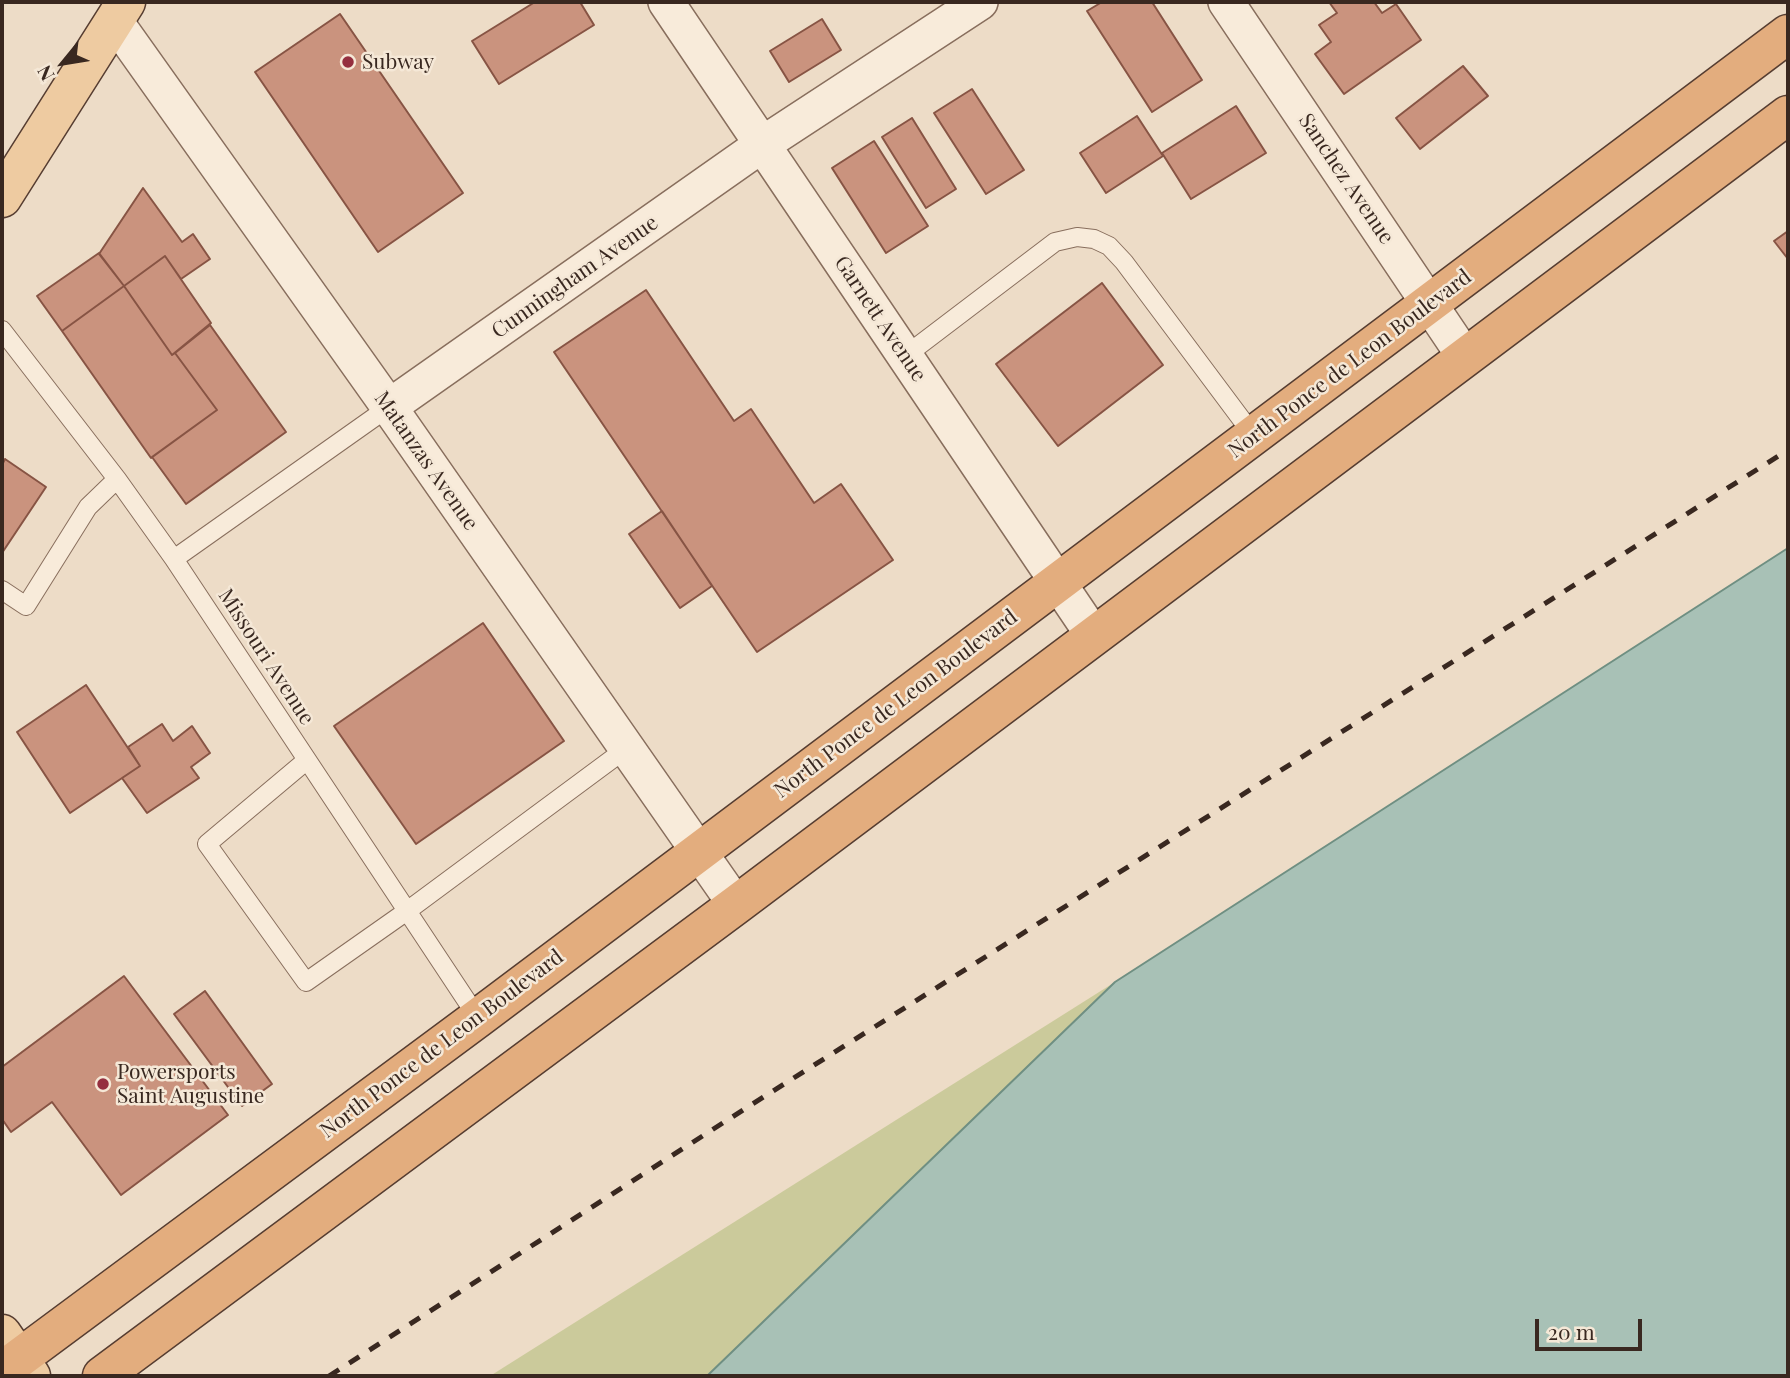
<!DOCTYPE html>
<style>
body{margin:0}
#map{position:relative;width:1790px;height:1378px;overflow:hidden;background:#eddcc7;font-family:"Playfair Display",serif}
canvas{display:block}
.frame{position:absolute;inset:0;border:4px solid #392820;pointer-events:none}
.north{position:absolute;left:28px;top:28px;width:70px;height:70px;-webkit-text-stroke:5px #f5e8d7;paint-order:stroke;rotate:240deg;font-size:19px;font-weight:700;line-height:28px;text-align:center;color:#392820}
.north::after{content:'';display:block;margin:auto;width:24px;height:32px;background:#392820;clip-path:polygon(50% 0,100% 100%,50% 72%,0 100%)}
.scale{position:absolute;left:1535px;top:1319px;width:107px;height:32px;box-sizing:border-box;border:4px solid #392820;border-top:0;padding-left:9px;font-size:21px;line-height:24px;white-space:nowrap;color:#392820;-webkit-text-stroke:5px #f5e8d7;paint-order:stroke}
</style>
<div id="map">
<canvas width="1790" height="1378"></canvas>
<div class="frame"></div>
<div class="north">N</div>
<div class="scale">20 m</div>
</div>
<script>
const g = document.querySelector('canvas').getContext('2d');
g.lineJoin = 'round';
function paint(path, color) {
  g.fillStyle = color;
  g.fill(path, 'evenodd');
}
function shape(rows) {
  const path = new Path2D();
  for (const r of rows) {
    path.moveTo(r[0], r[1]);
    for (let i = 2; i < r.length; i += 2) path.lineTo(r[i], r[i + 1]);
  }
  return path;
}
function trace(path, color, width, dash) {
  g.strokeStyle = color;
  g.lineWidth = width;
  g.lineCap = dash ? 'butt' : 'round';
  g.setLineDash(dash || []);
  g.stroke(path);
}
function drawText(font, color, halo, rows, align = 'center') {
  g.font = font + ' "Playfair Display",serif';
  g.lineWidth = 5;
  g.setLineDash([]);
  g.textBaseline = 'middle';
  g.strokeStyle = halo;
  g.fillStyle = color;
  for (const [text, x, y, turn = 0] of rows) {
    g.save();
    g.translate(x, y);
    g.rotate((+turn || 0) * Math.PI / 180);
    g.textAlign = isNaN(turn) ? turn : align;
    if (halo) g.strokeText(text, 0, 0);
    g.fillText(text, 0, 0);
    g.restore();
  }
}
paint(shape([
 [1115,982,707,1376,490,1376]
]), '#cbca9b');
const water = shape([
 [1788,548,1788,1376,707,1376,1115,982,1788,548]
]);
paint(water, '#a8c1b6');
trace(water, '#6f8f82', 2);
const building = shape([
 [535,2,580,2,594,25,499,84,472,41,535,2],
 [1102,2,1152,2,1202,80,1152,112,1087,11,1102,2],
 [1329,2,1374,2,1382,13,1396,4,1421,40,1344,94,1315,54,1331,42,1319,25,1337,13,1329,2],
 [340,14,463,193,378,252,255,72,340,14],
 [822,19,841,50,789,82,770,51,822,19],
 [1463,66,1488,96,1420,149,1396,118,1463,66],
 [972,89,1024,170,986,194,934,113,972,89],
 [1236,106,1266,153,1191,199,1162,153,1236,106],
 [1137,116,1163,156,1106,193,1080,153,1137,116],
 [912,118,956,189,926,208,882,137,912,118],
 [874,141,928,226,886,253,832,168,874,141],
 [143,188,182,242,193,234,210,259,181,279,165,256,124,286,99,254,143,188],
 [1788,231,1788,259,1774,241,1788,231],
 [99,253,124,286,62,331,37,296,99,253],
 [165,256,211,323,172,355,124,286,165,256],
 [1102,283,1163,365,1058,446,996,364,1102,283],
 [124,286,172,355,175,353,217,410,151,458,62,331,124,286],
 [646,290,734,421,751,409,814,503,841,484,893,560,757,652,554,352,646,290],
 [210,325,286,432,186,504,152,457,217,410,175,353,210,325],
 [5,459,46,487,2,553,2,465,5,459],
 [662,511,712,586,680,608,629,534,662,511],
 [483,623,564,741,416,844,334,726,483,623],
 [86,685,140,766,70,813,17,732,86,685],
 [162,724,173,741,192,726,210,753,191,767,199,778,147,813,122,778,140,766,128,747,162,724],
 [124,976,228,1115,121,1195,52,1102,11,1132,2,1119,2,1067,124,976],
 [205,991,272,1084,242,1106,174,1014,205,991]
]);
paint(building, '#ca937e');
trace(building, '#875444', 2);
const service = shape([
 [2,330,117,479,174,559,478,1018],
 [905,356,1055,242,1077,237,1094,239,1109,246,1124,262,1254,436],
 [174,559,389,407],
 [2,590,26,606,88,507,117,479],
 [307,760,207,844,306,982,407,911,627,748]
]);
const minor = shape([
 [666,2,1094,636],
 [1226,2,1465,357],
 [114,20,389,407,736,905],
 [389,407,763,144,980,2]
]);
const primary = shape([
 [2,198,126,2],
 [2,1334,31,1376]
]);
const trunk = shape([
 [2,1371,478,1018,1788,34],
 [102,1376,736,905,1788,115]
]);
trace(service, '#886e5d', 20);
trace(minor, '#886e5d', 38);
trace(primary, '#563d31', 41);
trace(trunk, '#563d31', 41);
trace(service, '#f8ebda', 18);
trace(minor, '#f8ebda', 35);
trace(primary, '#eecba1', 38);
trace(trunk, '#e3ad7e', 38);
trace(shape([
 [329,1376,743,1110,1788,450]
]), '#392820', 5, [12, 12]);
for (const [x, y, r, color] of [
 [348,62,7,"#952f3f"],
 [103,1084,7,"#952f3f"]
]) {
  const dot = new Path2D();
  dot.arc(x, y, r, 0, 2 * Math.PI);
  g.fillStyle = color;
  g.fill(dot);
  trace(dot, '#f5e8d7', 2.5);
}
drawText('21px', '#392820', '#f5e8d7', [
 ["Subway",362,62],
 ["Powersports",117,1072],
 ["Saint Augustine",117,1096]
], 'left');
drawText('21px', '#392820', '#f5e8d7', [
 ["Sanchez Avenue",1346,179,56],
 ["Cunningham Avenue",575,277,-35],
 ["Garnett Avenue",880,319,56],
 ["North Ponce de Leon Boulevard",1350,364,-37],
 ["Matanzas Avenue",426,461,55],
 ["Missouri Avenue",266,657,57],
 ["North Ponce de Leon Boulevard",896,704,-37],
 ["North Ponce de Leon Boulevard",442,1044,-37]
]);
</script>
